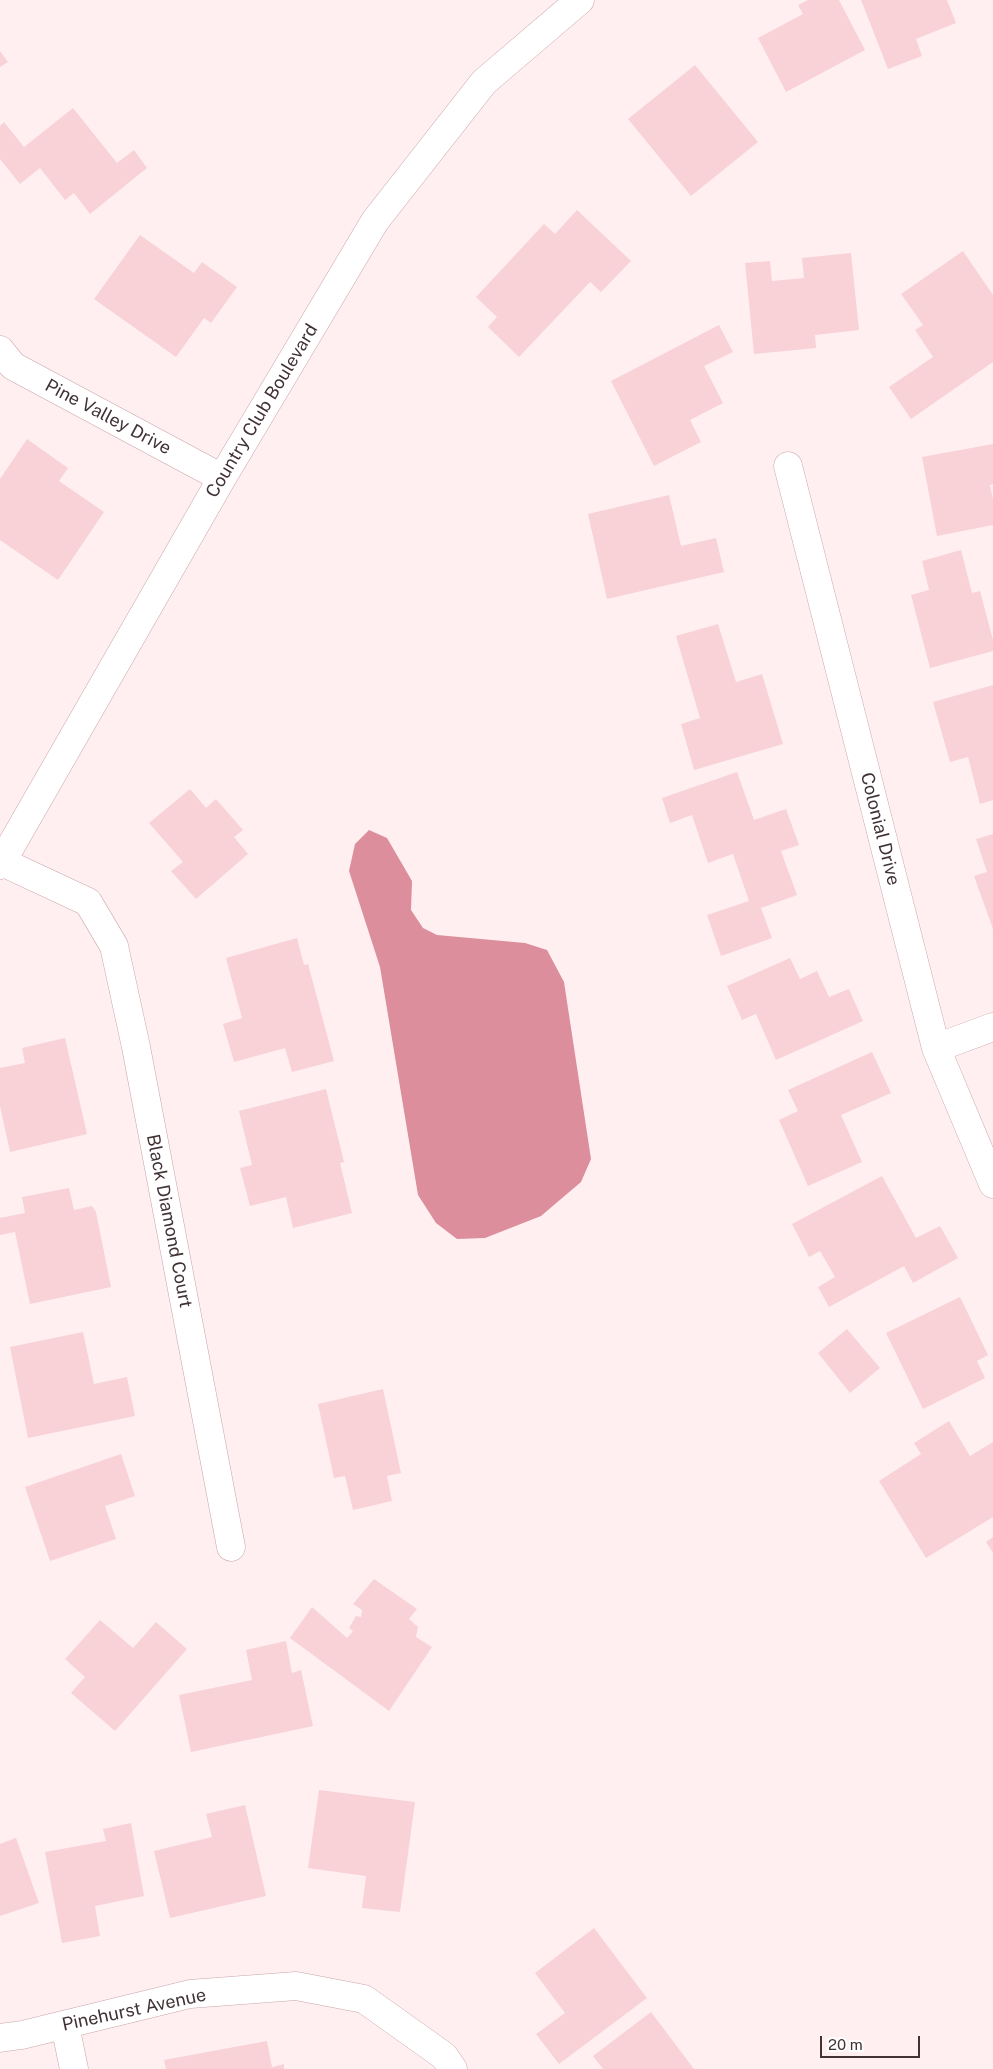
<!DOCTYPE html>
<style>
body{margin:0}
#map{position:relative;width:993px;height:2069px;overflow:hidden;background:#ffeff1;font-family:"Public Sans",sans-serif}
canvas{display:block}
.scale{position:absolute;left:820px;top:2036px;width:100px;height:22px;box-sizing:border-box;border:2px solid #413335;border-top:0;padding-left:6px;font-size:15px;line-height:18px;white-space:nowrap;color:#413335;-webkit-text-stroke:4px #fff;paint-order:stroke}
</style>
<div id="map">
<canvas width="993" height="2069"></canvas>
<div class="scale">20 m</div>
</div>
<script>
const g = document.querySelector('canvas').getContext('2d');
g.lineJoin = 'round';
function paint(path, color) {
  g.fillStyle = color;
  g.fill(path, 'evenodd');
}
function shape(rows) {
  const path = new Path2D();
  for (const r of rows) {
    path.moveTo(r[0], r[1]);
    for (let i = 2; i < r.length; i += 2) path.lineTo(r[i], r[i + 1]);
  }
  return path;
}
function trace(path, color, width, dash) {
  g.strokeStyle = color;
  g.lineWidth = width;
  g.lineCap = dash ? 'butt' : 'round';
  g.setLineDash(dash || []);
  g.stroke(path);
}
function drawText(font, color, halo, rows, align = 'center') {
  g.font = font + ' "Public Sans",sans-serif';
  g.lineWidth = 4;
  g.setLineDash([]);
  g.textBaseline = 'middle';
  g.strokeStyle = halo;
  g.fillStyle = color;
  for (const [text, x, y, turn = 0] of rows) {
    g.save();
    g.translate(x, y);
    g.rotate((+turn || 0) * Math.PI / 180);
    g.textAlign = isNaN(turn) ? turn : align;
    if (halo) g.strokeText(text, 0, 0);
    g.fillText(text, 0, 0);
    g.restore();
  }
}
paint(shape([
 [369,830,387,838,412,881,411,910,423,928,437,935,525,943,547,950,564,982,591,1159,581,1182,541,1216,485,1238,457,1239,436,1223,418,1195,380,967,349,871,355,844]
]), '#dc8e9c');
paint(shape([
 [808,0,839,0,865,50,786,92,758,38,803,14,798,5],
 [861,0,947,0,956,23,916,39,922,56,888,69],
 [0,51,8,62,0,67],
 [695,65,758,142,691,196,628,119],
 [73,108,117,163,134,150,147,168,90,214,74,193,65,200,40,168,20,184,0,159,0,126,4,122,24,147],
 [577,210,631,261,601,292,590,282,519,357,488,327,497,317,476,297,544,224,555,234],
 [140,235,194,273,202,262,237,287,211,323,204,318,176,357,94,299],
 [963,251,993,295,993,362,911,419,889,387,933,357,915,330,923,325,901,294],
 [851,253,859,330,815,335,816,348,754,354,745,263,770,261,772,281,804,278,802,258],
 [719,325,733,352,704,366,723,403,690,420,701,442,654,466,611,381],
 [27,439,68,468,59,481,104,512,58,580,0,540,0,479],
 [993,444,993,484,990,485,993,500,993,525,937,536,922,457],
 [669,495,681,546,716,538,724,572,607,599,588,514],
 [961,550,972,593,980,591,993,640,993,651,930,668,911,595,929,590,922,561],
 [718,624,736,682,762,674,783,744,694,770,681,724,700,718,676,636],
 [993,685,993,800,980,804,968,757,950,762,933,702],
 [737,772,754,820,786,809,799,845,781,851,797,895,761,908,772,938,721,956,707,915,749,901,733,854,708,863,692,815,670,823,662,798],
 [190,789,206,808,216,799,243,830,234,837,248,854,196,899,171,871,183,862,149,823],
 [993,834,993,929,974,876,987,872,976,839],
 [297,938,304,965,308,964,334,1061,292,1072,285,1048,234,1062,223,1024,242,1018,226,958],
 [790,958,800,979,817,971,829,997,849,989,863,1021,776,1060,756,1014,742,1020,727,986],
 [65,1038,87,1134,10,1152,0,1106,0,1068,25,1063,22,1048],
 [872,1052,891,1093,841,1115,862,1162,808,1186,779,1120,798,1111,788,1090],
 [326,1089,344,1162,340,1163,352,1213,293,1228,286,1197,250,1206,240,1168,252,1165,239,1111],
 [882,1176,916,1238,940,1226,958,1258,913,1283,904,1266,829,1307,818,1287,835,1277,820,1251,809,1257,792,1224],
 [69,1188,74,1210,92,1206,96,1212,111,1287,30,1304,15,1232,0,1235,0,1218,25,1213,22,1197],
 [960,1297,988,1355,977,1361,985,1378,923,1409,886,1333],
 [847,1329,880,1368,850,1393,818,1353],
 [83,1332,94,1384,127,1377,135,1416,28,1438,10,1347],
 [383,1389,401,1473,387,1476,392,1501,353,1510,345,1476,334,1478,318,1404],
 [949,1421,970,1456,993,1442,993,1517,926,1558,879,1481,921,1454,914,1443],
 [121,1454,135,1496,105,1506,116,1539,50,1561,25,1487],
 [993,1537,993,1553,986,1542],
 [374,1579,417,1609,409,1619,418,1627,416,1637,432,1647,389,1711,290,1638,312,1607,347,1638,353,1631,349,1628,356,1616,361,1617,362,1610,353,1604],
 [100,1620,133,1648,156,1622,187,1649,115,1731,71,1693,85,1677,65,1659],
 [286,1641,292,1673,301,1670,313,1726,191,1752,179,1695,252,1680,246,1650],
 [319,1790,415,1802,400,1912,362,1908,366,1876,308,1868],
 [245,1805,266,1896,170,1918,154,1851,212,1837,206,1814],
 [131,1823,144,1896,95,1906,100,1936,62,1943,45,1852,106,1841,103,1829],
 [16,1838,39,1903,0,1916,0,1844],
 [594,1928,647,1998,559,2064,536,2034,565,2013,535,1973],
 [651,2012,694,2069,603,2069,593,2056],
 [267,2041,272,2067,284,2064,284,2069,166,2069,164,2060]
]), '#f8d2d7');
const minor = shape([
 [0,350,13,366,222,478],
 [788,466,936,1048,993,1184],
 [0,861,88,902,114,946,136,1047,231,1547],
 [0,865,222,478,375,221,484,82,580,0],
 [936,1048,993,1027],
 [65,2025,74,2069],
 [0,2038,22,2035,190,1994,296,1986,364,1999,444,2056,453,2069]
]);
trace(minor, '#c9a5aa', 29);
trace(minor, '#fff', 28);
drawText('18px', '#413335', '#fff', [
 ["Country Club Boulevard",262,411,-59],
 ["Pine Valley Drive",108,417,28],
 ["Colonial Drive",880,829,76],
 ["Black Diamond Court",169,1221,79],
 ["Pinehurst Avenue",134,2010,-12]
]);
</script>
